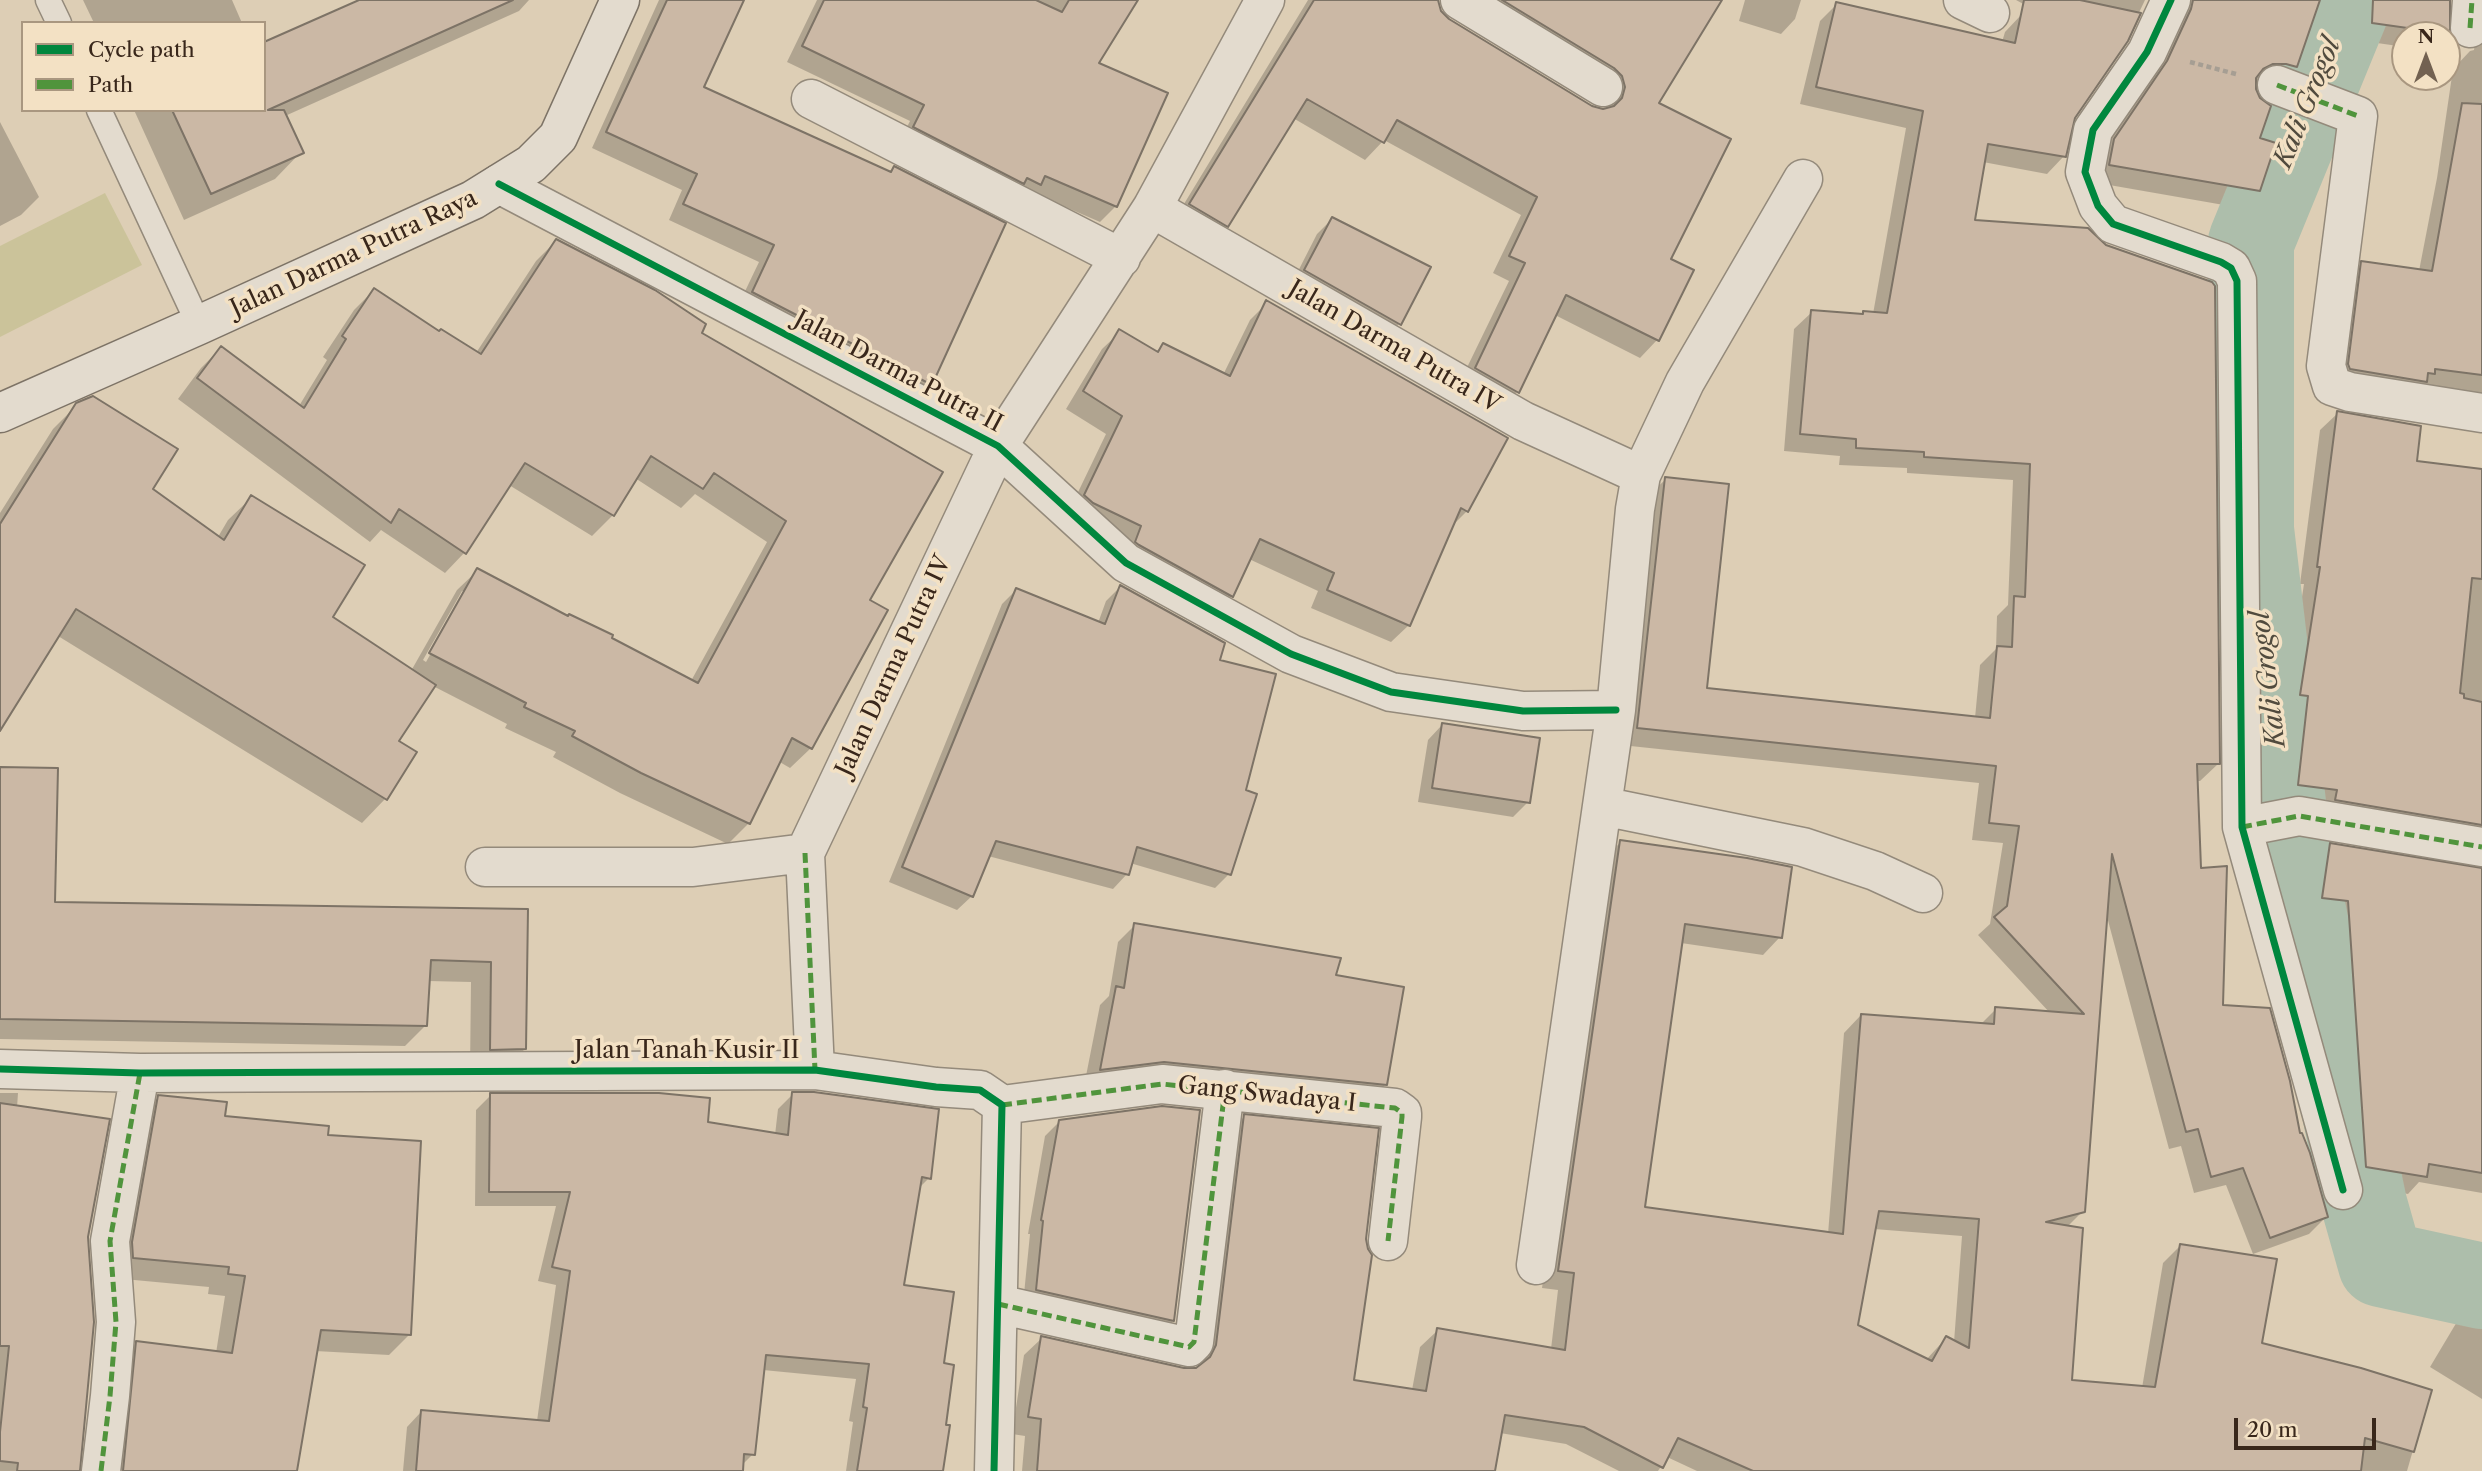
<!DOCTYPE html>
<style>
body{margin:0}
#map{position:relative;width:2482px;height:1471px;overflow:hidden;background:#ddceb5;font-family:"Libre Caslon Text",serif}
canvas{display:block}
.legend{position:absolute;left:21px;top:21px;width:245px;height:91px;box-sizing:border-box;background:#f3e1c4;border:2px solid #a99780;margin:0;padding:9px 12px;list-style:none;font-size:21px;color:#39271b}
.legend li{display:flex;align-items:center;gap:14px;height:35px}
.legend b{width:35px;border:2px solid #a99780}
.north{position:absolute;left:2391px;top:21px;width:70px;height:70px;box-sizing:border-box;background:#f3e1c4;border:2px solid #a99780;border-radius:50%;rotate:0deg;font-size:19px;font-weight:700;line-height:28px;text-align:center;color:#39271b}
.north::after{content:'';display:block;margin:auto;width:24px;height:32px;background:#726151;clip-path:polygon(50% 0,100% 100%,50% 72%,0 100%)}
.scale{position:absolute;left:2234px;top:1418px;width:142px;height:32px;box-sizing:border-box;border:4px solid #39271b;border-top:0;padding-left:9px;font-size:21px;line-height:24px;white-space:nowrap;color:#39271b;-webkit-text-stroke:5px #f3e1c4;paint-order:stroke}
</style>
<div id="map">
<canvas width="2482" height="1471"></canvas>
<ul class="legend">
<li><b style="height:9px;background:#00873e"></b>Cycle path</li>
<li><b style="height:9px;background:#50943c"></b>Path</li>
</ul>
<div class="north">N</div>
<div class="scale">20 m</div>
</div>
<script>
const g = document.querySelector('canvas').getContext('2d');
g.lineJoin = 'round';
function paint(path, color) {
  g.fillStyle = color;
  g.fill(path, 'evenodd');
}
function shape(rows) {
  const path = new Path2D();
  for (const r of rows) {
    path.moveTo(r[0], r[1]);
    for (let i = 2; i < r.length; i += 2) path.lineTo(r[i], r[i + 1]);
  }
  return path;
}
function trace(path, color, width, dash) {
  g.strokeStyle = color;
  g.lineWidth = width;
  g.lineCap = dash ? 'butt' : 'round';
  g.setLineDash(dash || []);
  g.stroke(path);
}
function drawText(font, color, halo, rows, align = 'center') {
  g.font = font + ' "Libre Caslon Text",serif';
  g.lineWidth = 7;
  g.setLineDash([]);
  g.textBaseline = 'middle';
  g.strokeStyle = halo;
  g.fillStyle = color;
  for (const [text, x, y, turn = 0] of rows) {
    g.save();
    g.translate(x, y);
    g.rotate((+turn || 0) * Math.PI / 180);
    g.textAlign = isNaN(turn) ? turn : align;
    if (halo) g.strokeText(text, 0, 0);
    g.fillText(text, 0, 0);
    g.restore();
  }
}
paint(shape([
 [105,193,142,265,0,337,0,246]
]), '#cbc39a');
paint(shape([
 [83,0,232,0,242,23,94,23],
 [363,0,529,0,519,11,285,116,301,152,275,179,184,220,134,110,264,110],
 [659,0,742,0,701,87,1003,224,930,384,914,400,737,308,759,262,669,220,682,190,592,148],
 [817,0,1136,0,1097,64,1116,206,1100,222,1031,192,899,143,910,121,787,62],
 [1308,0,1437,0,1439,11,1448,20,1591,107,1607,110,1605,94,1456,0,1720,0,1657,104,1668,260,1692,271,1657,340,1640,358,1555,315,1517,392,1500,410,1458,386,1509,281,1493,273,1521,215,1384,140,1365,160,1293,118,1227,226,1209,243,1173,222],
 [1745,0,1801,0,1795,19,1781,34,1739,21],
 [2016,0,2145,0,2126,40,2073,117,2064,156,2047,174,1983,162,1973,222,2218,764,2200,781,2196,781,2199,870,2221,1006,2299,1135,2326,1217,2309,1234,2253,1254,2226,1185,2194,1193,2181,1146,2169,1149,2106,913,2083,1211,2067,1227,2070,1381,2142,1388,2163,1263,2180,1246,2260,1344,2430,1391,2407,1471,1697,1471,1667,1457,1658,1471,1619,1471,1566,1444,1500,1433,1493,1471,1022,1471,1025,1436,1012,1434,1024,1355,1042,1338,1184,1370,1196,1369,1199,1364,1227,1134,1245,1116,1364,1239,1352,1381,1412,1390,1420,1347,1438,1330,1551,1349,1558,1290,1542,1288,1603,859,1621,842,1780,937,1763,955,1681,943,1643,1208,1828,1234,1844,1033,1861,1015,1980,1025,1996,1009,2050,1013,1978,935,1990,924,2003,843,1972,840,1979,783,1621,745,1648,496,1666,479,1705,689,1975,718,1980,665,1996,649,1997,616,2008,605,2013,480,1907,473,1907,468,1839,465,1840,456,1784,451,1794,329,1812,312,1861,316,1864,313,1873,314,1906,128,1800,104,1820,21,1837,4,2002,42,2005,32,2022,14,2058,23],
 [1874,1229,1962,1236,1954,1342,1946,1338,1926,1360,1856,1326],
 [2166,0,2448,0,2448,33,2405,35,2405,47,2307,33,2295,66,2278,83,2268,80,2254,80,2259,190,2241,208,2092,182],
 [2482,0,2482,394,2337,387,2345,280,2362,263,2419,271,2437,178,2453,69,2470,51,2474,50,2477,20],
 [0,122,39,197,21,215,0,226],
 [1332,219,1428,268,1399,324,1384,339,1291,285,1317,234],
 [556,241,699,334,867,601,811,748,790,768,778,761,749,823,728,844,620,793,553,757,556,752,505,728,507,724,433,686,396,742,385,799,362,823,58,636,0,727,0,513,53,429,77,405,150,489,218,537,228,520,252,497,331,618,411,671,457,590,478,570,691,681,767,542,695,494,681,508,635,478,613,515,592,536,509,485,465,552,445,573,381,530,370,542,178,399,201,368,221,348,299,406,327,360,323,357,354,310,374,290,439,333,476,353,536,261],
 [462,591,466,591,426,662,423,660],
 [1267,303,1467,511,1452,526,1409,625,1391,642,1311,608,1318,591,1249,559,1231,596,1214,613,1068,513,1106,434,1066,409,1102,349,1120,332,1155,353,1163,345,1223,375,1250,320],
 [2338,413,2415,462,2482,471,2482,831,2281,802,2291,713,2284,712,2304,584,2300,584,2320,430],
 [1120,587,1218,661,1229,874,1215,888,1130,863,1127,874,1113,889,988,856,972,896,957,910,889,882,1002,604,1016,590,1098,623,1106,601],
 [1442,725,1528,802,1513,817,1418,802,1428,740],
 [0,769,53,903,527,911,525,1049,504,1069,470,1069,471,982,428,981,426,1025,405,1046,0,1039],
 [2330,845,2482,914,2482,1193,2419,1182,2408,1194,2349,1184,2331,918,2306,915,2313,863],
 [1135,925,1334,977,1386,1084,1369,1101,1084,1086,1100,1005,1109,996,1118,942],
 [0,1093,18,1093,17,1108,87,1237,78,1471,0,1471],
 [793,1094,929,1178,918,1189,902,1287,942,1365,941,1471,846,1471,853,1422,849,1421,856,1379,763,1370,753,1454,741,1466,741,1471,403,1471,407,1427,421,1412,537,1421,556,1285,538,1281,556,1206,475,1206,476,1110,491,1095,775,1135,778,1109],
 [159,1097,223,1118,326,1137,410,1334,389,1355,315,1351,295,1471,105,1471,116,1363,137,1342,216,1353,225,1296,208,1294,209,1287,113,1278,138,1117],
 [1060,1121,1173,1321,1159,1334,1023,1304,1030,1234,1028,1234,1045,1136],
 [2479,1298,2482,1300,2482,1399,2430,1367,2461,1315]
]), '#0003');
trace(shape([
 [2350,0,2251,242,2251,529,2286,829,2364,1204,2381,1264,2482,1286]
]), '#adbeab', 86);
const building = shape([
 [359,0,513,0,268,110,284,110,304,153,211,194,172,110,264,110,264,42,359,0],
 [667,0,744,0,704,87,891,172,894,166,1006,223,932,385,752,292,774,245,683,204,697,174,606,132,667,0],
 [824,0,1036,0,1062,12,1069,0,1138,0,1099,63,1168,93,1117,207,1045,176,1041,185,1027,178,1024,184,913,127,924,105,802,46,824,0],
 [1314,0,1438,0,1441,11,1449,19,1592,106,1603,109,1614,106,1622,98,1625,87,1622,76,1614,68,1502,0,1722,0,1659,103,1731,139,1671,259,1694,270,1659,341,1566,295,1519,393,1475,368,1525,263,1509,256,1537,197,1397,120,1384,143,1307,99,1228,227,1189,204,1314,0],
 [2024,0,2080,0,2141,13,2128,41,2075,118,2066,157,1988,144,1975,220,2088,228,2106,245,2212,282,2215,286,2220,764,2197,764,2201,868,2227,866,2223,1005,2270,1008,2290,1081,2300,1133,2302,1133,2310,1153,2328,1217,2270,1238,2243,1168,2211,1177,2198,1129,2186,1132,2112,854,2085,1212,2046,1222,2083,1228,2072,1380,2155,1387,2180,1244,2277,1259,2262,1343,2361,1368,2432,1390,2414,1452,2365,1438,2361,1471,1753,1471,1678,1438,1663,1468,1584,1427,1505,1415,1495,1471,1037,1471,1041,1419,1028,1417,1041,1336,1184,1368,1196,1368,1210,1357,1216,1345,1244,1114,1379,1128,1366,1239,1368,1249,1372,1255,1354,1380,1426,1391,1437,1328,1565,1350,1574,1273,1558,1271,1620,840,1747,858,1792,867,1782,938,1685,924,1645,1207,1843,1234,1861,1014,1994,1024,1995,1007,2084,1014,1994,917,2007,906,2019,826,1989,823,1996,766,1637,728,1665,477,1729,484,1707,688,1990,718,1997,646,2012,647,2014,596,2025,597,2030,464,1924,457,1924,452,1856,448,1856,439,1800,434,1811,310,1863,314,1863,311,1887,313,1923,111,1816,87,1836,2,2015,43,2024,0],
 [1879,1211,1979,1219,1969,1348,1946,1336,1932,1361,1858,1325,1879,1211],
 [2193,0,2320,0,2297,67,2286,64,2273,64,2263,69,2256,78,2256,89,2260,98,2271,106,2260,138,2276,143,2260,191,2109,165,2114,139,2167,61,2191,9,2193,0],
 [2373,0,2450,0,2450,34,2372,23,2373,0],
 [2462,103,2482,104,2482,375,2435,369,2435,374,2428,373,2427,382,2350,369,2348,364,2361,261,2432,271,2462,103],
 [1332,217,1431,267,1401,325,1304,270,1332,217],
 [556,239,655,290,706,324,702,333,943,472,870,600,888,610,812,749,792,738,750,824,641,773,572,736,575,731,524,707,526,703,429,653,477,568,568,616,569,614,613,635,612,638,698,683,786,521,714,473,703,489,651,456,614,516,525,463,466,554,399,509,391,523,197,378,221,346,304,408,346,339,342,336,374,288,439,331,441,329,481,354,556,239],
 [1266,300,1508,438,1468,512,1461,508,1410,626,1327,590,1334,573,1260,539,1233,597,1139,545,1135,542,1141,526,1093,503,1084,495,1122,416,1083,391,1119,329,1158,352,1163,343,1230,376,1266,300],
 [93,396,178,449,153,489,224,540,251,495,365,565,333,617,436,685,399,741,417,752,387,800,76,609,0,731,0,524,76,403,93,396],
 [2337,411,2421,426,2417,461,2482,469,2482,579,2472,578,2460,693,2464,694,2464,698,2482,702,2482,825,2335,800,2337,790,2298,785,2308,696,2300,695,2320,567,2317,567,2337,411],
 [1120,585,1225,643,1220,660,1276,674,1246,790,1257,794,1231,875,1137,847,1129,875,996,841,973,897,902,867,1016,588,1105,624,1120,585],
 [1442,723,1540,738,1530,803,1432,788,1442,723],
 [0,767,58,768,55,902,528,909,526,1049,490,1050,491,962,431,960,427,1026,0,1019,0,767],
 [2330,843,2482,868,2482,1173,2429,1164,2427,1177,2366,1167,2348,901,2322,898,2330,843],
 [1134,923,1341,958,1336,975,1404,987,1387,1085,1164,1062,1100,1070,1116,986,1124,988,1134,923],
 [792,1092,814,1092,939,1109,931,1179,922,1177,904,1285,954,1292,944,1363,954,1365,946,1425,950,1425,943,1471,857,1471,867,1408,863,1407,869,1364,766,1355,755,1455,744,1454,743,1471,416,1471,421,1410,549,1421,570,1271,552,1267,570,1192,489,1192,490,1093,659,1093,710,1098,708,1122,788,1135,792,1092],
 [158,1095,227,1102,225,1116,329,1126,328,1135,421,1141,411,1335,321,1330,297,1471,123,1471,136,1341,232,1353,245,1276,228,1274,229,1267,133,1258,132,1242,158,1095],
 [0,1103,110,1119,88,1237,94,1322,80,1471,17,1471,18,1463,0,1461,0,1432,9,1346,0,1346,0,1103],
 [1162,1106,1200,1110,1174,1321,1036,1290,1043,1221,1041,1220,1059,1120,1162,1106]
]);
paint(building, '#cbb8a5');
trace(building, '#7d7366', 2);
const lane = shape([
 [48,0,59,23],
 [99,110,199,325]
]);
const street = shape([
 [1460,0,1603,87],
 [1963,0,1990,13],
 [2171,0,2147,52,2093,130,2085,172,2098,206,2113,224,2221,262,2231,268,2237,281,2242,827,2343,1190],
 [2470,28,2472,0],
 [2277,85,2358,116,2326,366,2332,386,2350,392,2482,413],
 [811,99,1121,258],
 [499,184,998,446,1126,563,1291,654,1391,692,1523,711,1616,710],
 [1152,208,1523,421,1641,475],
 [1602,806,1616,710,1635,509,1641,475,1685,382,1803,179],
 [2242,827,2299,816,2482,847],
 [485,867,693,867,805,853],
 [0,1069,140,1073,815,1070,936,1087,980,1090,1002,1105,994,1471],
 [815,1070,805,853,998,446,1152,208,1265,0],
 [1002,1105,1162,1084,1395,1108,1402,1113,1402,1117,1388,1241],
 [1536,1265,1602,806,1803,847,1875,871,1923,893],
 [998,1304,1189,1347,1194,1342,1225,1089],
 [101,1471,110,1396,116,1322,110,1241,140,1073]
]);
const secondary = shape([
 [0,413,199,325,473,200,531,164,558,137,620,0]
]);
trace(lane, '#948a7b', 27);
trace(street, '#948a7b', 41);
trace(secondary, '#7d7366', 41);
trace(shape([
 [2190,62,2236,74]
]), '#a69e93', 4.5, [5, 3.5]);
trace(lane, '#e3dbce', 24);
trace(street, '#e3dbce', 38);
trace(secondary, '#e3dbce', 38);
trace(shape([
 [2470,28,2472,0],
 [2277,85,2358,116],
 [2242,827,2299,816,2482,847],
 [805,853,815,1070],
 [1002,1105,1162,1084,1395,1108,1402,1113,1402,1117,1388,1241],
 [998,1304,1189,1347,1194,1342,1225,1089],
 [101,1471,110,1396,116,1322,110,1241,140,1073]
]), '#50943c', 5, [10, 5]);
trace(shape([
 [2171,0,2147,52,2093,130,2085,172,2098,206,2113,224,2221,262,2231,268,2237,281,2242,827,2343,1190],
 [499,184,998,446,1126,563,1291,654,1391,692,1523,711,1616,710],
 [0,1069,140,1073,815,1070,936,1087,980,1090,1002,1105,994,1471]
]), '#00873e', 7);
drawText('24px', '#39271b', '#f3e1c4', [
 ["Jalan Darma Putra Raya",354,254,-25],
 ["Jalan Darma Putra IV",1394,347,30],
 ["Jalan Darma Putra II",898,372,28],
 ["Jalan Darma Putra IV",894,666,-65],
 ["Jalan Tanah Kusir II",687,1051],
 ["Gang Swadaya I",1267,1095,6]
]);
drawText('italic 26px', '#514b3e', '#f3e1c4', [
 ["Kali Grogol",2308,103,-68],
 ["Kali Grogol",2269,679,-97]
]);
</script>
